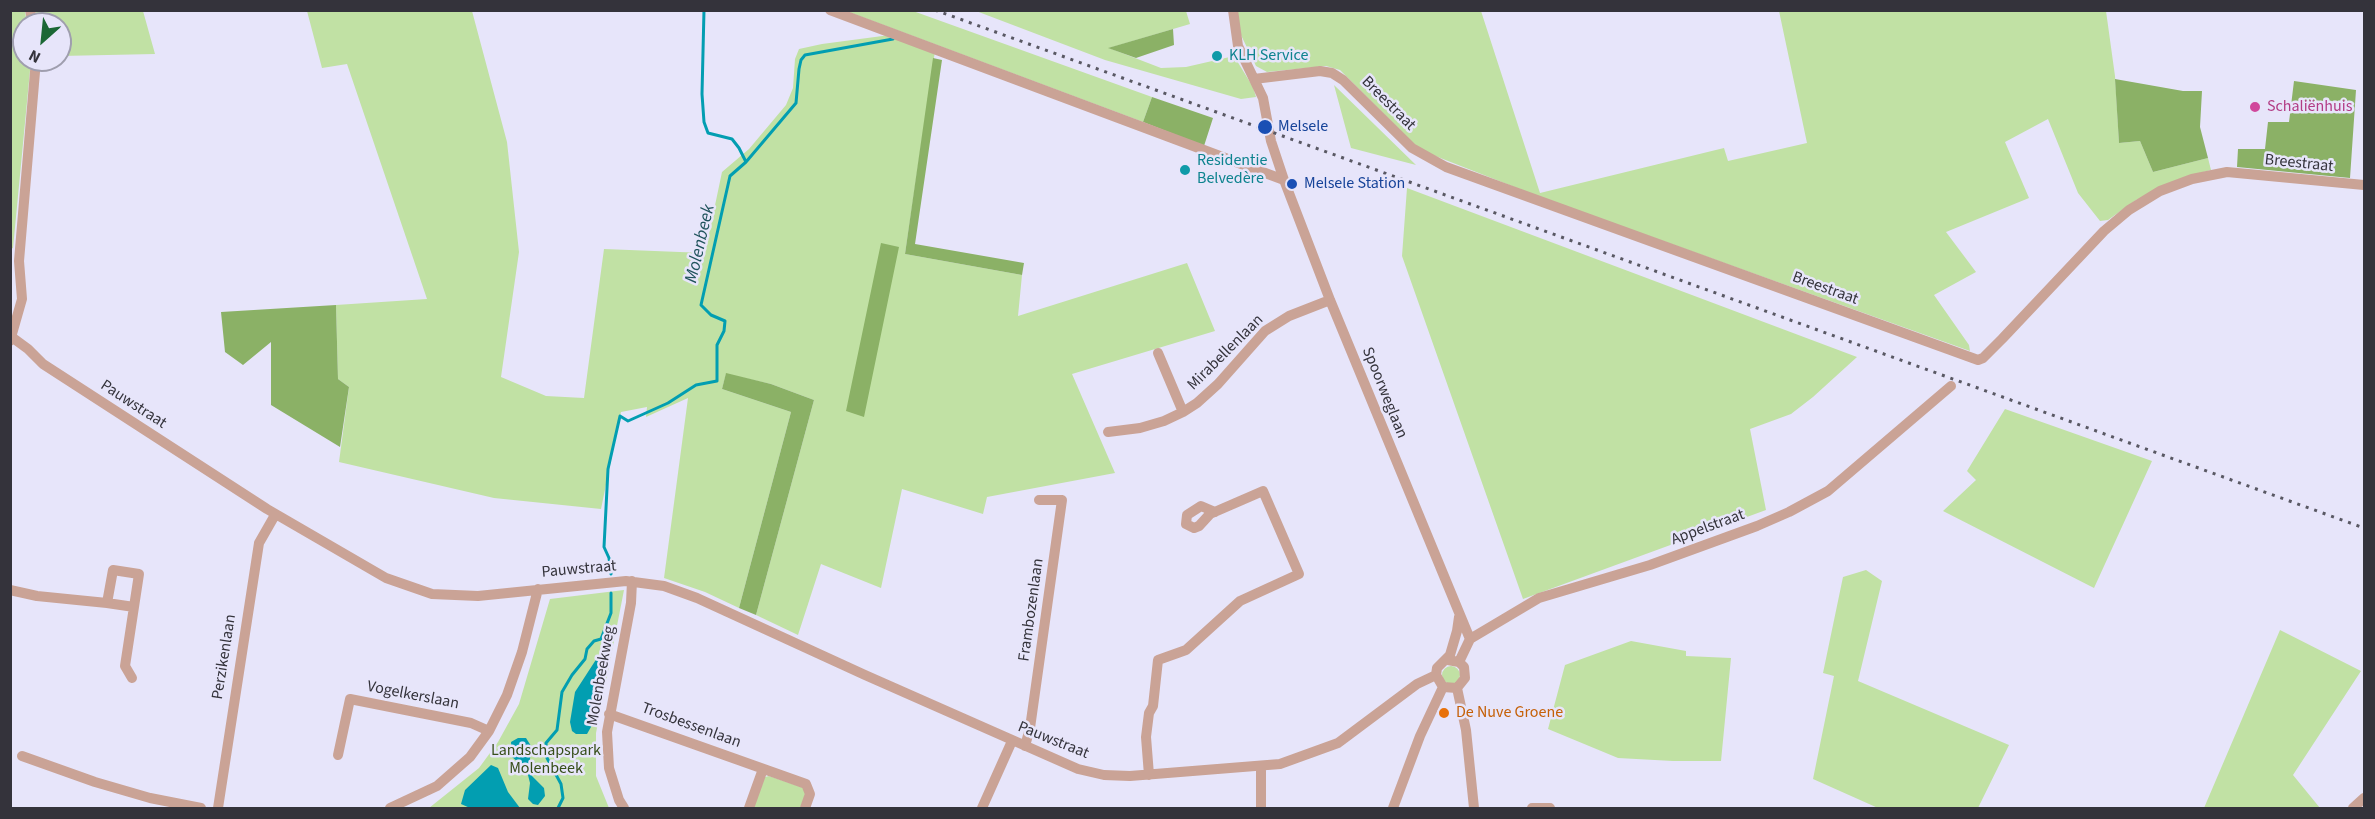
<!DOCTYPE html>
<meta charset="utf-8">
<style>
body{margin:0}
#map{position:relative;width:2375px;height:819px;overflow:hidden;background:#e7e5fa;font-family:"Source Sans 3",sans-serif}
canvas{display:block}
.frame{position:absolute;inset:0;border:12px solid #34333b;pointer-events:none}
.north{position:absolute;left:12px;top:12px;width:60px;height:60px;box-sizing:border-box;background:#e7e5fa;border:2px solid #9f9eae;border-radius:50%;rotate:207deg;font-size:16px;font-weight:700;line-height:24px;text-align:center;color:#34333b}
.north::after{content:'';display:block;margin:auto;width:21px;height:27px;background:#1b6735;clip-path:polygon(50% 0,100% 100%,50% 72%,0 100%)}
</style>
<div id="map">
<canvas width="2375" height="819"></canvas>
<div class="frame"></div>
<div class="north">N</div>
</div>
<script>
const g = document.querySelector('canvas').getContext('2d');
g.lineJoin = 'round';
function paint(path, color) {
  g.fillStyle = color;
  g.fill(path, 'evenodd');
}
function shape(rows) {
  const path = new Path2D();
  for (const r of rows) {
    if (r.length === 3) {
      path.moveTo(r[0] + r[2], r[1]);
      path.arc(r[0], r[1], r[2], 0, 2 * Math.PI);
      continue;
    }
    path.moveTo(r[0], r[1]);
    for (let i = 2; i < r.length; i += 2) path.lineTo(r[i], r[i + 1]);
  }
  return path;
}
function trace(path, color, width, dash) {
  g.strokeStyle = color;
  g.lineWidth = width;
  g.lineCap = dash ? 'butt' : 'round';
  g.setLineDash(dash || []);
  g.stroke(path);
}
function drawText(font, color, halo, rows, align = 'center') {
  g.font = font + ' "Source Sans 3",sans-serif';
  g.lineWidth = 5;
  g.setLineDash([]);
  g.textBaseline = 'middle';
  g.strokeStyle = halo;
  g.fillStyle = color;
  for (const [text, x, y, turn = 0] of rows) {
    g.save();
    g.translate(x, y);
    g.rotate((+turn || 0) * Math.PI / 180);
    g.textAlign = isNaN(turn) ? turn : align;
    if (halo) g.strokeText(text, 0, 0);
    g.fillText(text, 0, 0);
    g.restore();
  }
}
paint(shape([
 [11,11,25,11,27,24,24,24,24,60,31,60,13,248,11,249],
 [35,11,143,11,155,54,60,56,60,24,39,24],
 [307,11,472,11,507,142,519,252,501,377,546,396,584,398,604,249,705,253,722,172,749,149,786,105,793,88,795,59,799,49,822,44,890,35,935,51,905,254,1022,275,1018,316,1187,263,1215,331,1072,374,1115,473,987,497,983,514,902,489,881,588,821,564,798,635,756,615,814,400,771,384,726,374,722,389,791,412,739,608,705,592,664,578,688,398,646,417,647,407,621,412,601,509,494,498,339,462,349,387,338,379,336,305,427,299,347,64,322,68],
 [846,11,913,11,1152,97,1143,122],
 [976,11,1186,11,1190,24,1109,48,1161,68,1186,67,1234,56,1253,87,1256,97,1241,99,1105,60],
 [1236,11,1481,11,1540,193,1724,148,1728,161,1807,143,1779,11,2106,11,2115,76,2119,143,2140,141,2153,172,2208,158,2211,170,2192,175,2136,200,2108,220,2100,221,2078,193,2048,119,2005,142,2029,198,1946,232,1976,272,1934,295,1969,345,1970,351,1540,197,1420,150,1340,70,1326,66,1267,72,1256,66,1238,29],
 [1334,85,1416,165,1351,148],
 [1407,188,1857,357,1813,397,1791,414,1750,429,1766,510,1523,599,1402,256],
 [2005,409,2152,461,2094,588,1943,511,1976,480,1967,471],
 [1866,570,1882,581,1858,681,2009,745,1978,808,1878,808,1813,779,1834,676,1823,673,1843,577],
 [624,590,596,733,596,776,609,808,429,808,479,768,498,742,519,704,550,599],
 [2280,630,2361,671,2293,775,2320,808,2204,808],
 [1631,641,1686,651,1686,656,1731,658,1721,761,1673,761,1618,758,1548,729,1565,665],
 [1451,675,9],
 [769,776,804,788,806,793,800,808,753,808,765,777]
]), '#c1e1a4');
paint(shape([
 [1173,29,1174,45,1136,58,1108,48],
 [933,58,942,60,915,244,1024,263,1022,275,905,254],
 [2115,79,2183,91,2202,91,2200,127,2208,158,2153,172,2140,141,2119,143],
 [2294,81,2356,90,2350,178,2237,167,2238,149,2265,149,2268,122,2289,122],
 [1152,97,1213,118,1204,146,1143,122],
 [881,243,899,247,864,417,846,411],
 [336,305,338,379,349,387,340,447,271,405,271,342,243,365,225,352,221,312],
 [726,373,771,384,814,400,756,615,739,608,791,412,722,389]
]), '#8bb166');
paint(shape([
 [603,654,605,658,591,727,587,734,576,734,572,731,570,722,575,692,599,655],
 [518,738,526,738,531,746,530,759,532,776,544,788,545,796,538,805,533,804,528,799,530,783,528,775,524,767,512,757,511,742],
 [491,765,498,768,508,792,520,808,470,808,461,804,465,790]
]), '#029eb1');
trace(shape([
 [704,10,702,94,704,122,708,133,732,139,739,148,746,162],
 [611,574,609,558,604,547,608,469,620,416,628,421,668,403,696,385,717,381,717,345,724,331,725,321,711,315,701,305,730,176,746,162,796,103,799,69,801,60,805,55,893,39],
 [558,808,563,798,561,784,547,758,546,743,557,730,562,692,572,675,585,659,587,649,594,641,601,639,611,613,611,593]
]), '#029eb1', 3);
trace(shape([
 [30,10,33,24],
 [830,10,1284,180],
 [1233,10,1238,46,1263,98,1271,141,1284,180,1330,300,1470,639],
 [1254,79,1320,71,1332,73,1343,80,1412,148,1446,167,1978,360,1983,358,2002,339,2104,231,2129,210,2160,191,2192,179,2227,172,2364,185],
 [13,338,28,349,43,364,267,509,386,578,432,594,478,596,626,581,664,586,697,598,865,675,1078,769,1104,775,1130,776,1280,764,1338,743,1417,684,1436,675],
 [10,341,22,299,19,261,36,60],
 [1158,353,1183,412],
 [1108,432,1140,428,1164,421,1183,412,1197,403,1218,384,1265,331,1289,316,1330,300],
 [10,590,37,596,107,603,113,570,139,574,125,666,132,678],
 [107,603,134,607],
 [1448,660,1459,662,1464,667,1465,678,1457,688,1443,687,1436,675,1437,668,1450,655,1457,631,1459,617],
 [1459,662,1470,639,1539,598,1650,565,1757,526,1789,512,1828,491,1951,386],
 [1457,688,1466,730,1474,808],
 [609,714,806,784,810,794,805,808],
 [1025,746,1030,728,1062,500,1039,500],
 [338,755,350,699,471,723,489,731],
 [22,756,95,782,150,798,201,808],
 [1261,767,1261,808],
 [1149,775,1146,737,1149,713,1153,706,1158,660,1186,650,1240,601,1299,574,1263,491,1210,514,1199,526,1194,528,1186,524,1187,515,1201,506,1215,512],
 [218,808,259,543,275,515],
 [390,808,437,786,470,757,489,731,507,695,522,652,538,589],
 [624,808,619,800,609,768,607,732,631,603,632,581],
 [749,808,763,769],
 [982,808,1012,741],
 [1393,808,1420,736,1443,687],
 [1532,808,1550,808],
 [2353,808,2364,798]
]), '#caa396', 10);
trace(shape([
 [935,10,2364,528]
]), '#595863', 3, [3, 6]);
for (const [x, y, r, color] of [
 [1217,56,6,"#0f9aa8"],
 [2255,107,6,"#d1479c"],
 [1265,127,8,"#1a4fb4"],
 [1185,170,6,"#0f9aa8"],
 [1292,184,6,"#1a4fb4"],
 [1444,713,6,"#e8710a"]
]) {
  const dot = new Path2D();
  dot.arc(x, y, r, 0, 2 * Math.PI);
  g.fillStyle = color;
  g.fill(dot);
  trace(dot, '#e7e5fa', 2);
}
drawText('16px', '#0d838f', '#e7e5fa', [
 ["KLH Service",1229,56],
 ["Residentie",1197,161],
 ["Belvedère",1197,179]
], 'left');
drawText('16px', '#34333b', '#e7e5fa', [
 ["Breestraat",1388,104,45],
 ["Breestraat",2299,164,6],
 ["Breestraat",1825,289,20],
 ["Mirabellenlaan",1226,353,-45],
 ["Spoorweglaan",1384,393,68],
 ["Pauwstraat",133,405,33],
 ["Appelstraat",1708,528,-20],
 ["Pauwstraat",579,570,-5],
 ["Frambozenlaan",1032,610,-82],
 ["Perzikenlaan",225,657,-81],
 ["Molenbeekweg",602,676,-80],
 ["Vogelkerslaan",413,696,11],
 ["Trosbessenlaan",691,726,20],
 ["Pauwstraat",1053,741,22]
]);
drawText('16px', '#b23c85', '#e7e5fa', [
 ["Schaliënhuis",2267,107]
], 'left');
drawText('16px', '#164399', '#e7e5fa', [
 ["Melsele",1278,127],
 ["Melsele Station",1304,184]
], 'left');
drawText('16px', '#c56008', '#e7e5fa', [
 ["De Nuve Groene",1456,713]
], 'left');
drawText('16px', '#364e19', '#e7e5fa', [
 ["Landschapspark",546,751],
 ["Molenbeek",546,769]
]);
drawText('italic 18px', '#20535c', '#e7e5fa', [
 ["Molenbeek",701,244,-77]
]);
</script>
